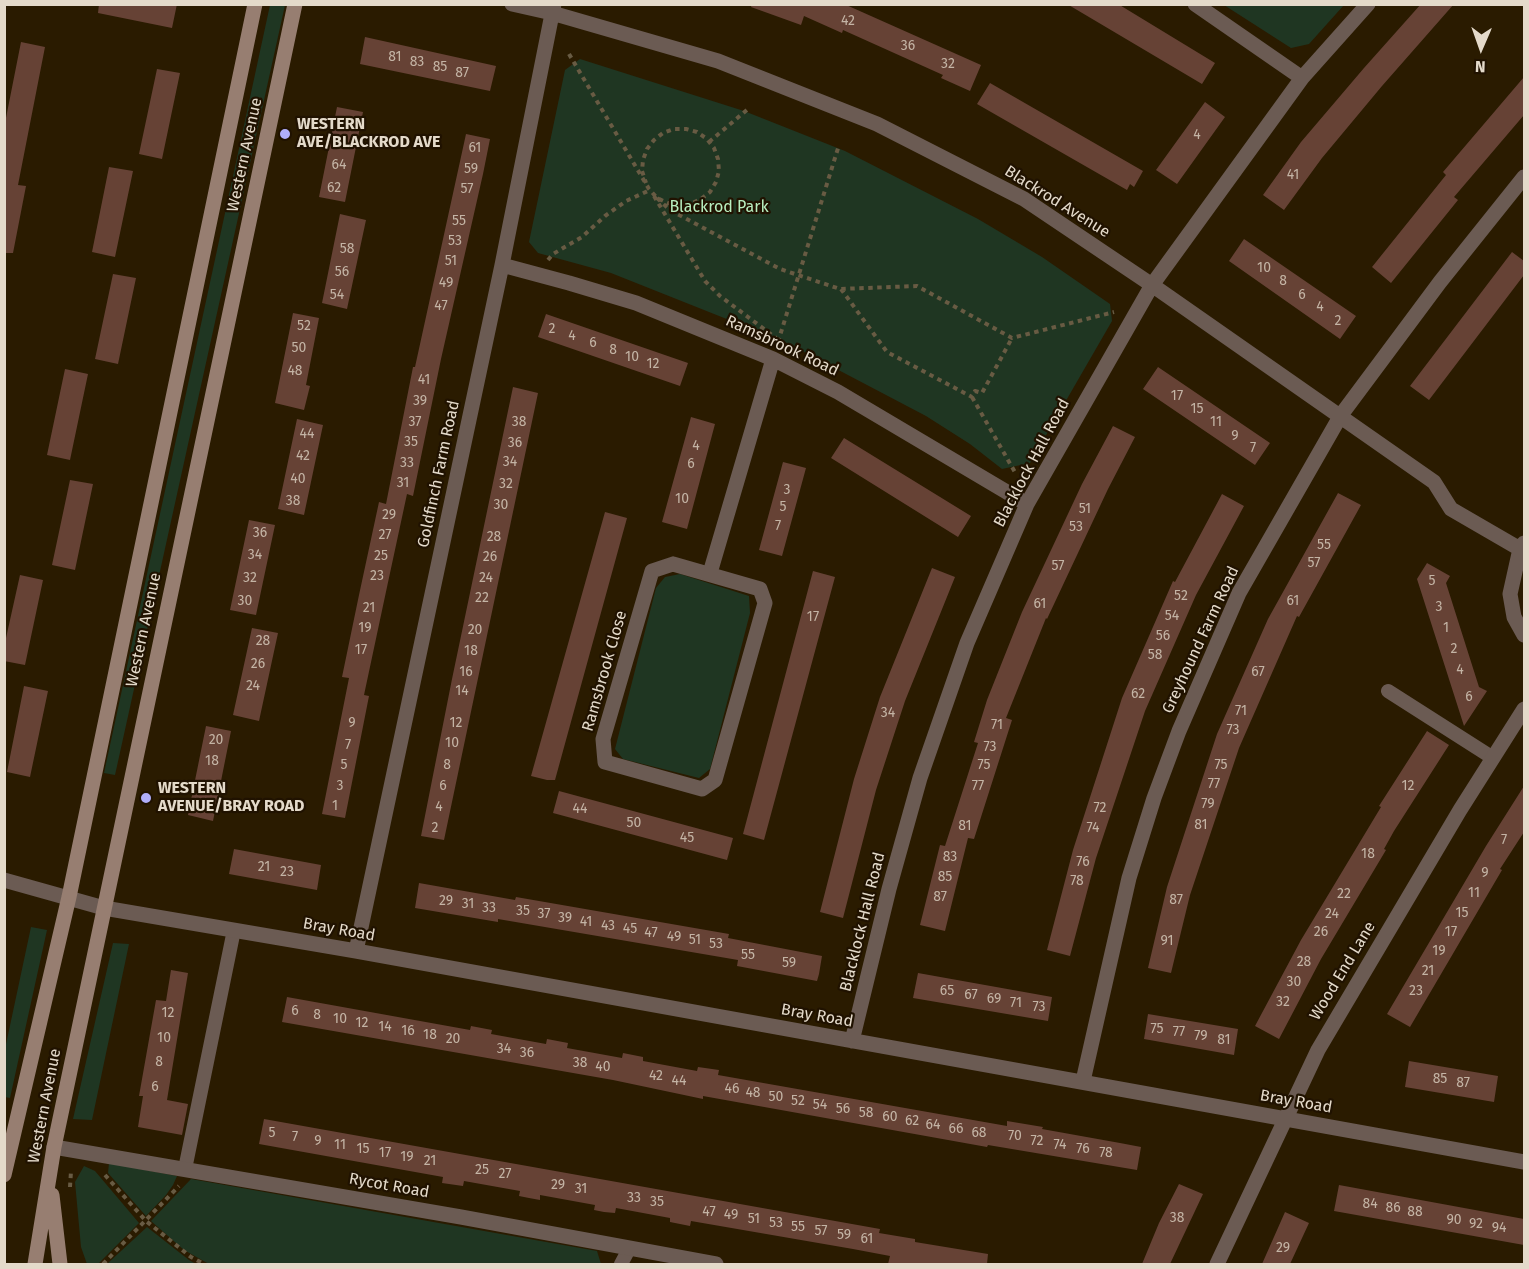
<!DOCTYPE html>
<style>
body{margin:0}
#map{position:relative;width:1529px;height:1269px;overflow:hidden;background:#2a1b00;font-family:"Fira Sans",sans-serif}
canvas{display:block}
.frame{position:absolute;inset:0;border:6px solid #e4daca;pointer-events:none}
.north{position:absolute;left:1451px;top:18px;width:60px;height:60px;-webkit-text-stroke:4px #201200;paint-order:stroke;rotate:182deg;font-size:16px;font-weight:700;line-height:24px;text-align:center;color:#e4daca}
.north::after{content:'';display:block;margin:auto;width:21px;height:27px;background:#e4daca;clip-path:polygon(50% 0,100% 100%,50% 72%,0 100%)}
</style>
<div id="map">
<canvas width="1529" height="1269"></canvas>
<div class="frame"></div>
<div class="north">N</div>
</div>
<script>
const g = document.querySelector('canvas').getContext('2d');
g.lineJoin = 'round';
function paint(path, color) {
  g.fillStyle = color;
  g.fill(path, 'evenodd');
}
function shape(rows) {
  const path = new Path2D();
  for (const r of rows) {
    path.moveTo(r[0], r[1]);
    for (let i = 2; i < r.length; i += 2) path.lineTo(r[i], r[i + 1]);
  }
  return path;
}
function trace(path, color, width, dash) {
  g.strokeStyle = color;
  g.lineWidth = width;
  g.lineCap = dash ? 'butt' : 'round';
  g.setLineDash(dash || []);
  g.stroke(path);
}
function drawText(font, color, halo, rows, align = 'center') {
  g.font = font + ' "Fira Sans",sans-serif';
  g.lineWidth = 4.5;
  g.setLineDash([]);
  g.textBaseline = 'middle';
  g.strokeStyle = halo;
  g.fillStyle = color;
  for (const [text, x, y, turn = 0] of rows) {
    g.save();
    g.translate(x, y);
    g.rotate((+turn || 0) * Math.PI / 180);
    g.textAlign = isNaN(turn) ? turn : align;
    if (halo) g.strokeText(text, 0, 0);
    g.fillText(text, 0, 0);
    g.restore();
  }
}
paint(shape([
 [270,5,285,5,115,775,104,773],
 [1224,5,1344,5,1309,44,1291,48],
 [580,59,744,111,845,151,978,219,1042,257,1110,304,1112,321,1030,463,1002,469,970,444,926,416,787,343,611,273,538,253,529,242,565,70],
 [680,574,749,596,750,613,710,769,699,778,623,759,615,749,656,588,665,577],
 [31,927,47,930,10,1098,5,1097,5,1049],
 [113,943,129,944,92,1120,73,1119],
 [109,1163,177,1176,173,1185,166,1195,146,1216,108,1173],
 [84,1166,95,1171,139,1223,98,1264,87,1264,81,1247,75,1182],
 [191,1179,597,1251,601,1264,209,1264,184,1250,151,1221],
 [147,1227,189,1260,196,1264,107,1264]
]), '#1f3622');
paint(shape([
 [99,4,177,4,172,28,98,13],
 [752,4,844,4,981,65,970,91,941,78,943,75,843,30,842,33,804,16,801,25,751,7],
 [1067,4,1118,4,1215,63,1202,84],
 [1421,4,1454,4,1382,86,1322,158,1284,210,1263,195,1301,142,1364,68],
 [365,37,496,66,490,91,360,64],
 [21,42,45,47,18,185,26,186,13,253,4,253,4,128],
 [157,69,180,73,162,159,139,154],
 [1524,77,1524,115,1454,197,1458,200,1391,283,1372,267,1446,175,1443,172],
 [990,83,1143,171,1134,187,1130,184,1127,190,977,104],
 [1205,102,1225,117,1177,184,1156,170],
 [337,107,363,112,345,202,319,197],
 [466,134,490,139,483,174,441,359,413,496,407,494,387,587,364,695,369,696,345,818,322,814,349,678,342,677,359,595,379,502,386,504,413,367,415,367],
 [109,167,133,171,115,257,92,252],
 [340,214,366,220,347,309,322,303],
 [1244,239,1356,316,1340,339,1229,261],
 [1512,252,1524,261,1524,275,1429,400,1410,386],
 [113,274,136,278,118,364,95,359],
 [293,313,319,318,306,385,310,386,304,410,275,403],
 [546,314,688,363,680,386,538,337],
 [1158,367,1270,443,1255,465,1143,389],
 [65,369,88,374,70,460,47,455],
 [513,387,538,393,444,840,421,836,452,679],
 [691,417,715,424,687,529,662,522],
 [297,419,323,425,304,515,278,509],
 [1113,426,1135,437,1108,489,1047,619,1046,618,1006,718,1012,720,974,839,968,838,945,931,920,925,940,845,945,846,978,743,974,742,987,700,1022,612,1082,484],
 [844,438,971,516,958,537,831,458],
 [783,462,806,468,782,556,759,550],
 [70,480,93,484,75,570,52,565],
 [1338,493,1361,505,1299,617,1297,616,1239,748,1190,895,1171,973,1148,968,1167,887,1217,734,1268,619],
 [1222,494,1244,506,1196,595,1145,711,1096,858,1070,956,1047,950,1073,850,1122,698,1173,581,1175,582],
 [605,512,627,518,555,780,547,780,531,776],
 [249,520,275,525,256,615,230,610],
 [1427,563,1450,576,1446,583,1479,687,1487,691,1464,726,1417,579],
 [932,568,955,577,905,701,876,790,843,918,820,912,854,779,880,697],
 [813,571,835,577,764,840,743,834],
 [20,575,43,580,25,665,4,661,4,647],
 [252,628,278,633,259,721,233,715],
 [24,686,48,691,30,777,7,772],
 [206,726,231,731,213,821,188,815],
 [1427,731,1449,745,1394,831,1384,849,1386,850,1321,959,1279,1039,1255,1026,1301,940,1381,807,1379,806],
 [1524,786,1524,832,1500,869,1502,870,1410,1027,1387,1014,1486,846],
 [559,791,733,838,727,860,553,813],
 [234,849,321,865,317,890,229,874],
 [419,883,515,900,516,897,729,934,728,938,822,956,819,974,817,981,737,966,738,960,498,919,498,922,415,908],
 [171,970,188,973,167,1100,188,1104,182,1135,138,1127,143,1096,139,1096,156,1000,166,1001],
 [918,973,1052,997,1048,1021,913,998],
 [287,997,470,1030,471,1026,492,1030,491,1034,546,1044,547,1039,568,1043,567,1048,622,1058,623,1053,643,1057,643,1061,697,1071,698,1067,719,1070,718,1075,1007,1126,1007,1121,1043,1127,1042,1129,1120,1143,1141,1147,1137,1170,988,1145,987,1147,703,1096,703,1099,613,1080,282,1022],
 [1148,1014,1238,1029,1234,1055,1144,1039],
 [1409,1061,1498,1076,1494,1102,1405,1087],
 [264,1119,880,1229,879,1233,915,1239,915,1242,988,1254,987,1264,888,1264,890,1256,853,1249,691,1221,690,1226,670,1222,670,1218,616,1208,615,1213,604,1212,594,1210,595,1205,540,1195,540,1200,529,1198,519,1196,520,1191,464,1181,463,1186,442,1183,443,1177,259,1144],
 [1179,1184,1203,1194,1170,1264,1142,1264,1159,1223],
 [1339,1185,1524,1219,1524,1245,1334,1211],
 [1285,1212,1309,1223,1290,1264,1262,1264]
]), '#664235');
trace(shape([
 [569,54,649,189,657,198,668,203,679,205,690,204,701,199,710,192,716,182,719,171,718,159,714,148,707,139,697,132,686,129,674,129,663,133,654,140,647,149,643,160,642,171,646,183],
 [709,142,748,109],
 [654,196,705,281,720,296,776,338],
 [657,198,670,210,780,269,840,289,917,286,1012,338,1114,312],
 [548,260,553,254,582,237,605,216,626,201,650,190],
 [841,289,887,352,972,397,975,391,982,393,1012,338],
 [778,342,839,145],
 [972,397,1016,474],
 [105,1175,146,1221,191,1257,204,1264],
 [70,1187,71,1171],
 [103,1264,179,1186]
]), '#685b43', 4, [4.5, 4.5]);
trace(shape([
 [1388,691,1493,758],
 [185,1169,234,930],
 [621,1264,629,1249]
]), '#6b5b53', 14);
trace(shape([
 [512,4,552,13,718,61,877,124,1024,199,1152,285,1434,482,1451,509,1520,549],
 [1195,4,1302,78],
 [502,265,569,283,636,303,773,359,838,392,1027,504],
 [1524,543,1520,549,1510,594,1514,617,1524,635],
 [673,564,760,589,765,603,715,780,702,789,605,762,603,739,652,571,673,564],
 [710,573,773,359],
 [4,880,104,908,356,951,1524,1162],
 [356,951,502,265,554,4],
 [852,1041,889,889,920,778,967,643,1027,504,1152,285,1302,78,1368,4],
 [1083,1081,1129,878,1154,798,1179,731,1239,593,1341,415,1440,282,1524,177],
 [54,1147,461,1217,716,1264],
 [1217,1264,1318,1050,1460,810,1524,709]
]), '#6b5b53', 15);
trace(shape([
 [4,1175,69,897,255,4],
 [52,1195,60,1264],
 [35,1264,54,1147,295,4]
]), '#977e71', 15);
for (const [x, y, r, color] of [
 [285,134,6,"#b0aefa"],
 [146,798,6,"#b0aefa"]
]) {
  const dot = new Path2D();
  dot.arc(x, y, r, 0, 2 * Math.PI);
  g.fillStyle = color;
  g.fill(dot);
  trace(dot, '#201200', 2);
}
drawText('14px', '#c4b4a5', null, [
 ["42",848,21],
 ["36",908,46],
 ["81",395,57],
 ["83",417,62],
 ["32",948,64],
 ["85",440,67],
 ["87",462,73],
 ["4",1197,135],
 ["61",475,148],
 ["64",339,165],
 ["59",471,169],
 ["41",1293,175],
 ["62",334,188],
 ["57",467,189],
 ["55",459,221],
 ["53",455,241],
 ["58",347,249],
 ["51",451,261],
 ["10",1264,268],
 ["56",342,272],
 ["8",1283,281],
 ["49",446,283],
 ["54",337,295],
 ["6",1302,295],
 ["47",441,306],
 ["4",1320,307],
 ["2",1338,321],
 ["52",304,326],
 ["2",552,329],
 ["4",572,336],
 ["6",593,343],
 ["50",299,348],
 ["8",613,350],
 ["10",632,357],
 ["12",653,364],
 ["48",295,371],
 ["41",424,380],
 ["17",1177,396],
 ["39",420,401],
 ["15",1197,409],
 ["37",415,422],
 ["38",519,422],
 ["11",1216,422],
 ["44",307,434],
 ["9",1235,436],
 ["35",411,442],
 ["36",515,443],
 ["4",696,446],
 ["7",1253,448],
 ["42",303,456],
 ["34",510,462],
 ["33",407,463],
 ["6",691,464],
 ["40",298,479],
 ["31",403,483],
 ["32",506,484],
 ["3",787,490],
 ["10",682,499],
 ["38",293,501],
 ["30",501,505],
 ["5",783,507],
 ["51",1085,509],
 ["29",389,515],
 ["7",778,526],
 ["53",1076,527],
 ["36",260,533],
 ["27",385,535],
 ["28",494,537],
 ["55",1324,545],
 ["34",255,555],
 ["25",381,556],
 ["26",490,557],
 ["57",1314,563],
 ["57",1058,566],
 ["23",377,576],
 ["32",250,578],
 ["24",486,578],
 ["5",1432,581],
 ["52",1181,596],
 ["22",482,598],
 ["30",245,601],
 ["61",1293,601],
 ["61",1040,604],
 ["3",1439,607],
 ["21",369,608],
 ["54",1172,616],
 ["17",813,617],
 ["19",365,628],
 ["1",1446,628],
 ["20",475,630],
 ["56",1163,636],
 ["28",263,641],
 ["2",1454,649],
 ["17",361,650],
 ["18",471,651],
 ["58",1155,655],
 ["26",258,664],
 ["4",1460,670],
 ["16",466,672],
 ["67",1258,672],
 ["24",253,686],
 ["14",462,691],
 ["62",1138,694],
 ["6",1469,697],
 ["71",1241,711],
 ["34",888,713],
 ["9",352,723],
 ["12",456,723],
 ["71",997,725],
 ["73",1233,730],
 ["20",216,740],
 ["10",452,743],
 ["7",348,745],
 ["73",990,747],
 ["18",212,761],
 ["5",344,765],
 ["8",447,765],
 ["75",984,765],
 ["75",1221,765],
 ["77",1214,784],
 ["3",340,786],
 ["6",443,786],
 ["77",978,786],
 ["12",1408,786],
 ["79",1208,804],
 ["1",335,806],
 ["4",439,807],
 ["72",1100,808],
 ["44",580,809],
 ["50",634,823],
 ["81",1201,825],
 ["81",965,826],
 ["2",435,828],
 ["74",1093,828],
 ["45",687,838],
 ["7",1504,840],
 ["18",1368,854],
 ["83",950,857],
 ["76",1083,862],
 ["21",264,867],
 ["23",287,872],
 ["9",1485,873],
 ["85",945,877],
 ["78",1077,881],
 ["11",1474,893],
 ["22",1344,894],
 ["87",940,897],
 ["87",1176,900],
 ["29",446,901],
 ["31",468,904],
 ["33",489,908],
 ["35",523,911],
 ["15",1462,913],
 ["37",544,914],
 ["24",1332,914],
 ["39",565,918],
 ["41",586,922],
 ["43",608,926],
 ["45",630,929],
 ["26",1321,932],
 ["17",1451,932],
 ["47",651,933],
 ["49",674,937],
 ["51",695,940],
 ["91",1167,941],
 ["53",716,944],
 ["19",1439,951],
 ["55",748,955],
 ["28",1304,962],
 ["59",789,963],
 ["21",1428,971],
 ["30",1294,982],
 ["65",947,991],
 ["23",1416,991],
 ["67",971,995],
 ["69",994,999],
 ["32",1283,1002],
 ["71",1016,1003],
 ["73",1039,1007],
 ["6",295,1011],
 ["12",168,1013],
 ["8",317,1015],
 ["10",340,1019],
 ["12",362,1023],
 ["14",385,1027],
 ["75",1157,1029],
 ["16",408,1031],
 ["77",1179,1032],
 ["18",430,1035],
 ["79",1201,1036],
 ["10",164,1038],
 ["20",453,1039],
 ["81",1224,1040],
 ["34",504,1049],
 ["36",527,1053],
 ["8",159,1062],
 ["38",580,1063],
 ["40",603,1067],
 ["42",656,1076],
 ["85",1440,1079],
 ["44",679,1081],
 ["87",1463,1083],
 ["6",155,1087],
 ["46",732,1089],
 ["48",753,1093],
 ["50",776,1097],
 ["52",798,1101],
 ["54",820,1105],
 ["56",843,1109],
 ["58",866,1113],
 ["60",890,1117],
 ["62",912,1121],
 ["64",933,1125],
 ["66",956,1129],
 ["5",272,1133],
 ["68",979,1133],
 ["70",1015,1136],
 ["7",295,1137],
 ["9",318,1141],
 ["72",1037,1141],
 ["11",340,1145],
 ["74",1060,1145],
 ["15",363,1149],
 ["76",1083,1149],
 ["17",385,1153],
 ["78",1106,1153],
 ["19",407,1157],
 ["21",430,1161],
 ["25",482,1170],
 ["27",505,1174],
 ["29",558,1185],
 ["31",581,1189],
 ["33",634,1198],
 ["35",657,1202],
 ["84",1370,1204],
 ["86",1393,1208],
 ["47",709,1212],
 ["88",1415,1212],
 ["49",731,1215],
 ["38",1177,1218],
 ["51",754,1219],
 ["90",1454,1220],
 ["53",776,1223],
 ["92",1476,1224],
 ["55",798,1227],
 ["94",1499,1228],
 ["57",821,1231],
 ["59",844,1235],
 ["61",867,1239],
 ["29",1283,1248]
]);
drawText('bold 16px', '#e4daca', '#201200', [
 ["WESTERN",297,125],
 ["AVE/BLACKROD AVE",297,143],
 ["WESTERN",158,789],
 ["AVENUE/BRAY ROAD",158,807]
], 'left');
drawText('16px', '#e4daca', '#201200', [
 ["Western Avenue",245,155,-78],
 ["Blackrod Avenue",1057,202,32],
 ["Ramsbrook Road",782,346,25],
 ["Blacklock Hall Road",1032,463,-62],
 ["Goldfinch Farm Road",439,474,-78],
 ["Western Avenue",144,630,-78],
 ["Greyhound Farm Road",1201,640,-65],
 ["Ramsbrook Close",605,671,-74],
 ["Blacklock Hall Road",863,922,-76],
 ["Bray Road",339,930,10],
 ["Wood End Lane",1343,971,-59],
 ["Bray Road",817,1016,10],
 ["Bray Road",1296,1102,10],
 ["Western Avenue",45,1106,-79],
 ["Rycot Road",389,1186,10]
]);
drawText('16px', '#b8eebf', '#201200', [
 ["Blackrod Park",719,208]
]);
</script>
